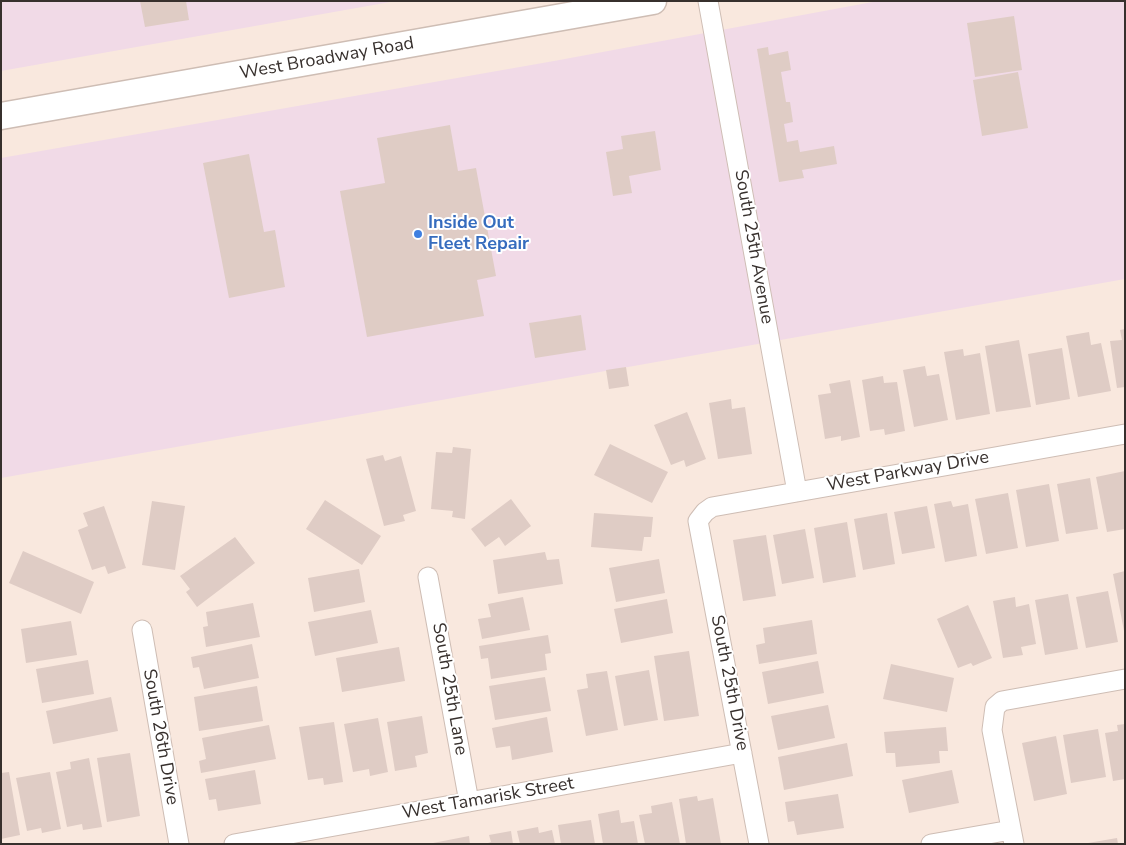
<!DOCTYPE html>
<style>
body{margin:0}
#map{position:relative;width:1126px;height:845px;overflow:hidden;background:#f9e8de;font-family:"Nunito Sans",sans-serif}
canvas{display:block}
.frame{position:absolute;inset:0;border:2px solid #37302d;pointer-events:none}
</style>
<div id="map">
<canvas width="1126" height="845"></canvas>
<div class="frame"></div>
</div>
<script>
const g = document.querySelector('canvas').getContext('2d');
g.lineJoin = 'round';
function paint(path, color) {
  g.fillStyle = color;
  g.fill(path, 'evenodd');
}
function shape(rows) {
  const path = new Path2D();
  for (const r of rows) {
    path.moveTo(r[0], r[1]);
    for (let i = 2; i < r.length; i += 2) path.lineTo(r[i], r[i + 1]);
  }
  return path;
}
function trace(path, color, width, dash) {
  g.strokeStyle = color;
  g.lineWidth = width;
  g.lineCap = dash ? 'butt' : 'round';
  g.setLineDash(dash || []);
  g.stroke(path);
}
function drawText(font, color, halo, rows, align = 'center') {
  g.font = font + ' "Nunito Sans",sans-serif';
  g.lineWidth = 4;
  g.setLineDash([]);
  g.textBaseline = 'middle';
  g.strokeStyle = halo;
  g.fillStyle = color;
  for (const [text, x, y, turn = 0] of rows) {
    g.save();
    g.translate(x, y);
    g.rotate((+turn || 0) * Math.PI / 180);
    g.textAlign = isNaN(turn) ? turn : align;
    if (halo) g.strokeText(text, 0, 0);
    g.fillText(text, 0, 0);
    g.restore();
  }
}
paint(shape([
 [1,1,396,1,1,71],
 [878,1,1125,1,1125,279,1,478,1,158,554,61]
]), '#f1dae7');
paint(shape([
 [140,1,186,1,189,20,145,27],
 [1014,16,1022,70,975,77,967,23],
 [768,47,769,55,788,51,791,70,781,72,786,102,790,102,793,122,784,124,787,142,798,140,800,152,834,146,837,164,802,170,804,178,779,182,757,49],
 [1018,72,1028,128,982,136,973,80],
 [450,125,458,171,476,168,496,276,477,280,484,316,367,337,340,191,385,183,377,138],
 [655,131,661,170,629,176,632,193,613,196,606,152,623,149,621,136],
 [249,154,264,232,275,230,285,287,229,298,203,163],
 [581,315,586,350,535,358,529,323],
 [1125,329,1125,387,1117,388,1110,341,1122,340,1120,330],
 [1089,332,1091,345,1101,343,1111,391,1078,397,1066,336],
 [1019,340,1031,407,996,412,985,346],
 [1062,348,1070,399,1036,405,1028,354],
 [963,349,964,356,980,353,990,414,956,420,944,352],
 [925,366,927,376,939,374,948,420,914,427,903,370],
 [626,367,629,386,609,389,606,370],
 [883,376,884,383,897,382,905,431,885,435,884,429,870,431,862,380],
 [850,380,860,437,841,441,841,436,825,439,818,395,831,393,829,384],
 [731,399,732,409,745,407,752,454,718,459,709,403],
 [687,412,706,459,686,467,684,460,671,465,654,425],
 [610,444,668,472,652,503,594,475],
 [453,447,471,449,465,519,452,517,453,511,431,509,436,452,452,453],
 [383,455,385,461,401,456,416,511,403,515,405,521,384,526,366,459],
 [1125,471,1125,529,1107,532,1096,477],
 [1090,478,1098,529,1066,534,1057,484],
 [1049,484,1059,541,1026,547,1016,490],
 [1008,493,1018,548,986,554,975,499],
 [511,499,531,526,505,546,499,537,485,547,471,529],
 [325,500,381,536,362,565,306,529],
 [152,501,185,506,175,570,142,565],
 [951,501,953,507,968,504,977,556,945,562,934,504],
 [104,506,126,568,108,574,105,566,92,570,78,530,88,526,83,513],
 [927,506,935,548,902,554,894,512],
 [594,513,653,517,651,537,644,537,642,551,591,547],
 [887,513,895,564,863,570,854,519],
 [847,522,856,577,823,583,814,528],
 [805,529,814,578,782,584,773,535],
 [766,535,776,596,743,601,733,540],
 [235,537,255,563,197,607,186,592,190,589,180,576],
 [23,551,94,582,81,614,9,583],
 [545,552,547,560,559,559,563,584,498,594,493,560],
 [659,559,665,593,616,602,609,568],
 [359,569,365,602,314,612,308,578],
 [1125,571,1125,631,1124,631,1113,574],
 [1108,591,1118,642,1086,648,1076,597],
 [1068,594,1078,649,1045,655,1035,600],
 [523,597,530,630,482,639,478,619,491,617,488,604],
 [1015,597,1016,607,1029,604,1036,644,1021,647,1023,655,1003,658,993,601],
 [667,599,673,633,621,643,614,609],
 [253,603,260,637,206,647,203,627,208,626,206,612],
 [968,605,992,658,973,666,971,663,958,668,937,619],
 [371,610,378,643,315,656,308,622],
 [812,620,817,654,759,664,756,645,765,643,763,628],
 [71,621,77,655,26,663,21,629],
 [548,635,551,653,545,654,547,670,491,679,488,658,481,659,479,646],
 [252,644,259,678,204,689,199,667,193,668,191,657],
 [399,647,405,681,342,692,336,658],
 [689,651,699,716,664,721,654,656],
 [88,660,94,694,42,703,36,669],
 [818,661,824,693,768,704,762,672],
 [891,664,954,678,947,712,883,699],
 [649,670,658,720,624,726,615,676],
 [607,671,618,730,586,736,577,690,588,688,586,674],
 [545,677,551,711,495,720,489,686],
 [257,686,263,721,199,731,194,697],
 [111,697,118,731,53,744,46,711],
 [828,705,835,738,778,750,771,716],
 [422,716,428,753,415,756,417,767,395,771,387,722],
 [547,717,553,752,512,760,510,746,496,748,492,728],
 [378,718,388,772,370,776,369,769,353,772,344,724],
 [334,722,343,782,324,785,323,778,308,780,299,727],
 [1125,724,1125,779,1113,781,1105,733,1118,731,1117,725],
 [269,725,276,759,201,773,199,761,206,759,202,738],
 [946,727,948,751,939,751,940,763,896,767,895,753,886,753,884,732],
 [1098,729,1106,777,1071,783,1063,735],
 [1056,736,1067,794,1034,801,1022,743],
 [847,743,853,776,784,790,778,757],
 [130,753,140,816,107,822,97,758],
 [89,758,102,827,83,830,82,824,67,827,56,772,71,769,70,762],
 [255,770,261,804,218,811,216,799,209,800,205,779],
 [952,770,959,803,909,813,902,780],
 [9,772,20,835,1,839,1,773],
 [50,772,61,829,42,833,41,828,27,831,16,778],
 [838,794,844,828,797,835,794,821,788,822,785,802],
 [697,796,698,801,713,798,721,844,686,844,679,799],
 [672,802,680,844,645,844,639,815,652,813,651,806],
 [619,810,621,823,634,821,638,844,603,844,598,814],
 [591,820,595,844,561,844,558,825],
 [538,827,539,833,552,830,555,844,520,844,517,831],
 [511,831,513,844,485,844,491,842,489,835],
 [469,836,470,844,433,844,433,843],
 [1117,838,1118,844,1088,844,1088,843]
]), '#dfccc5');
const street = shape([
 [708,1,797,492],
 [428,577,469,802],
 [142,630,179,844],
 [234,844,742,753],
 [759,844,698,521,705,512,712,507,1125,434],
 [931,844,1011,830],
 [1014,844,992,730,995,707,1002,701,1013,699,1125,679]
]);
const secondary = shape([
 [1,116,653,1]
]);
trace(street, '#cebdb4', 21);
trace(secondary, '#cebdb4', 29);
trace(street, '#fff', 19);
trace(secondary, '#fff', 26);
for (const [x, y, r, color] of [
 [418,234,5,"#3f7fe0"]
]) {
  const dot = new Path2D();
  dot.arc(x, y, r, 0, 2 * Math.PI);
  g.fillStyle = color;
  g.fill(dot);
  trace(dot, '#fff', 2);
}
drawText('18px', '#37302d', '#fff', [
 ["West Broadway Road",327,59,-10],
 ["South 25th Avenue",753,247,80],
 ["West Parkway Drive",908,472,-10],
 ["South 25th Drive",729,683,79],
 ["South 25th Lane",449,689,80],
 ["South 26th Drive",160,737,80],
 ["West Tamarisk Street",488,799,-10]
]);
drawText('bold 18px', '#366cbe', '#fff', [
 ["Inside Out",428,224],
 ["Fleet Repair",428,245]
], 'left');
</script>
